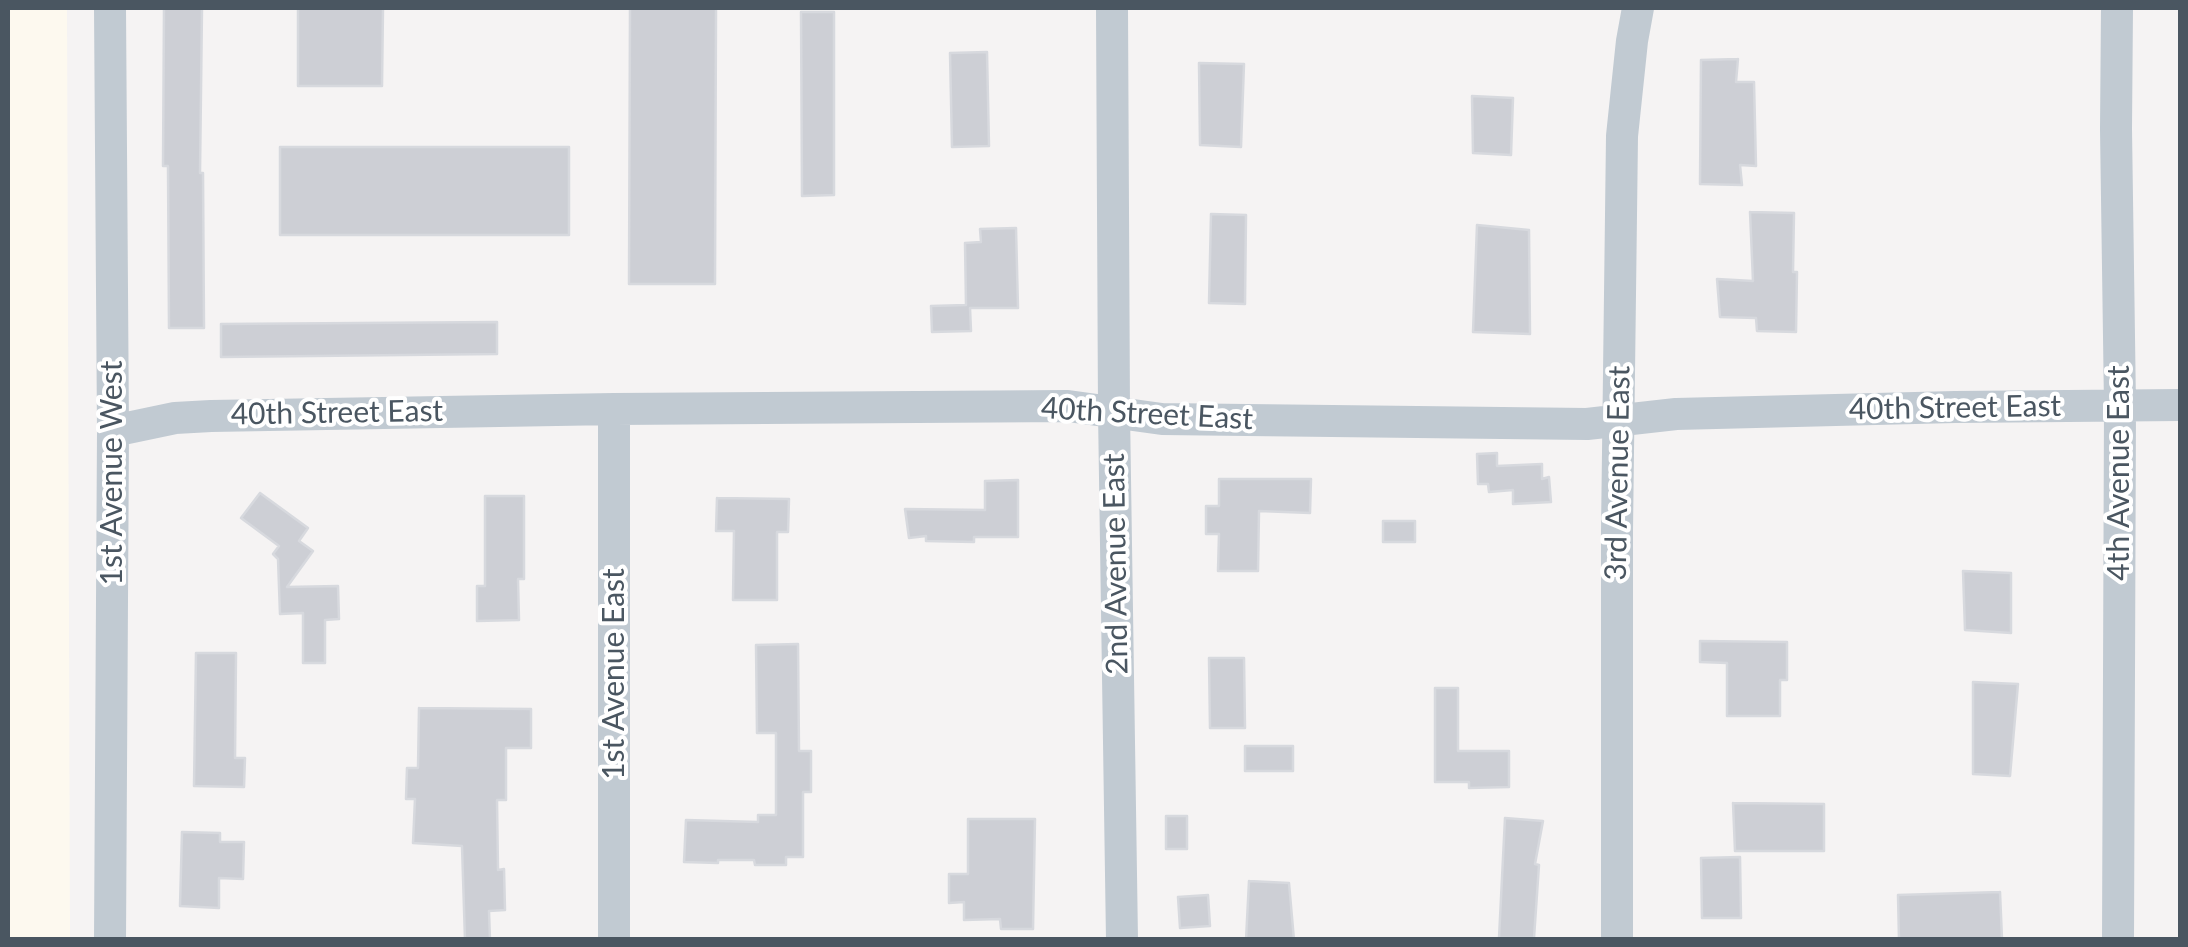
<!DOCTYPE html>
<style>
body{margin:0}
#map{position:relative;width:2188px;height:947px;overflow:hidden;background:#f5f3f3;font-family:Lato,sans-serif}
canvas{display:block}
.frame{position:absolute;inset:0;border:10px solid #4a5661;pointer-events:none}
</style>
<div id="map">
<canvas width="2188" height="947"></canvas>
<div class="frame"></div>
</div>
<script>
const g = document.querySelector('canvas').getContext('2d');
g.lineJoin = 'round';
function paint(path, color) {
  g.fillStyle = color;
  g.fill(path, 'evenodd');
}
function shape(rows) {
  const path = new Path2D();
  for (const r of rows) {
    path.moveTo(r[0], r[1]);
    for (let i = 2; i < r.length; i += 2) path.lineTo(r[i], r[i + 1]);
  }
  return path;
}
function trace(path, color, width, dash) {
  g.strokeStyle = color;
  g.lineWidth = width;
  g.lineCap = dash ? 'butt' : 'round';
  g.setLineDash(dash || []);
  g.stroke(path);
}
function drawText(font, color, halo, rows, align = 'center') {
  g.font = font + ' Lato,sans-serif';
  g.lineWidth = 8;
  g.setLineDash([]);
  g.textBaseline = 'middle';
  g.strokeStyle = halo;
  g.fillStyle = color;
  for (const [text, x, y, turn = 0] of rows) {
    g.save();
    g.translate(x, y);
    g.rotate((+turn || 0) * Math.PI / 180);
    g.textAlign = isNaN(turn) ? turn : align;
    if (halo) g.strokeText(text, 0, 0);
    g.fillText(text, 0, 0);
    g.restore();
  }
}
paint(shape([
 [8,8,67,8,70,939,8,939]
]), '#fdf9ef');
const building = shape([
 [164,8,202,8,200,173,203,173,204,328,169,328,168,166,163,166,164,8],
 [298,8,383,8,382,86,298,86,298,8],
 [630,8,716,8,715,284,629,284,630,8],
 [801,12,834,12,834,195,802,196,801,12],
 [987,52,989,146,952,147,950,53,987,52],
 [1738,59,1736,82,1754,82,1756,166,1740,165,1742,185,1700,184,1701,60,1738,59],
 [1199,63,1244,64,1241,147,1200,145,1199,63],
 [1472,96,1513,98,1511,155,1473,153,1472,96],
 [280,147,569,147,569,235,280,235,280,147],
 [1750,212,1794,213,1793,272,1797,272,1796,332,1757,331,1756,318,1720,317,1717,279,1753,281,1750,212],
 [1211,214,1246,215,1245,304,1209,303,1211,214],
 [1477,225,1529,230,1530,334,1473,332,1477,225],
 [1016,228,1018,308,970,308,971,331,932,332,931,306,966,305,965,243,981,242,980,229,1016,228],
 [497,322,497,354,221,357,221,324,497,322],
 [1497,453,1497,466,1542,464,1542,479,1549,477,1551,502,1513,504,1513,490,1489,492,1488,484,1478,484,1477,454,1497,453],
 [1219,479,1311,479,1310,513,1259,511,1258,571,1218,571,1219,534,1206,534,1206,506,1219,506,1219,479],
 [1018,480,1018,537,974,537,974,542,926,541,926,536,909,538,905,509,985,510,985,481,1018,480],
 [260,493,308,528,299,541,313,551,287,587,338,586,339,619,325,620,325,663,303,663,303,613,280,614,278,559,273,554,279,546,241,518,260,493],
 [485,496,524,496,524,579,518,579,519,620,477,621,477,586,485,586,485,496],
 [717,498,789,499,788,532,777,532,777,600,733,600,734,531,716,531,717,498],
 [1383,521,1415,521,1415,542,1383,542,1383,521],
 [1963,571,2011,573,2011,633,1965,630,1963,571],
 [1700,641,1787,642,1787,680,1780,680,1780,716,1727,716,1727,663,1700,662,1700,641],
 [798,644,799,751,811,751,811,792,803,792,803,857,786,857,786,865,755,865,754,860,718,860,718,863,684,862,686,820,758,822,758,815,776,815,776,733,757,733,756,645,798,644],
 [196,653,236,653,235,758,245,758,244,787,194,786,196,653],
 [1209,658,1244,658,1245,728,1210,728,1209,658],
 [1973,682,2018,684,2010,776,1973,774,1973,682],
 [1435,688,1458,688,1458,751,1509,751,1509,787,1469,788,1469,782,1435,782,1435,688],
 [419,708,531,709,531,748,506,748,506,800,497,800,498,870,504,869,505,910,489,911,490,940,465,940,462,846,413,843,415,799,406,799,407,768,418,768,419,708],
 [1245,746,1293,746,1293,771,1245,771,1245,746],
 [1733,803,1824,804,1824,851,1735,851,1733,803],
 [1166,816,1187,816,1187,849,1166,849,1166,816],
 [1505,818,1543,821,1535,864,1539,865,1534,938,1499,938,1505,818],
 [968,819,1035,819,1033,929,1001,929,1000,919,964,920,964,902,949,903,949,874,968,874,968,819],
 [182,832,220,833,220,842,244,842,243,879,219,878,219,908,180,906,182,832],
 [1740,857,1741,918,1702,918,1701,858,1740,857],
 [1249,881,1289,883,1294,940,1246,940,1249,881],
 [2000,892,2002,939,1899,940,1898,895,2000,892],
 [1208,895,1210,926,1180,928,1178,897,1208,895]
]);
paint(building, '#cdcfd5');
trace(building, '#d7d9de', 2.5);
trace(shape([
 [110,8,113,431,110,940],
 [1112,8,1114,412,1122,940],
 [2117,8,2116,129,2120,406,2118,940],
 [614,409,614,940],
 [113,431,175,418,211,416,614,409,1068,406,1162,419,1587,424,1676,414,1955,407,2180,405],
 [1617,940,1617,531,1622,136,1632,41,1638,8]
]), '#c1cad2', 32);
drawText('30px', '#4a5661', '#fff', [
 ["40th Street East",1955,408,-1],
 ["40th Street East",337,413,-1],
 ["40th Street East",1147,414,3],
 ["1st Avenue West",112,473,-90],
 ["3rd Avenue East",1618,473,-89],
 ["4th Avenue East",2119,473,-90],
 ["2nd Avenue East",1116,564,-91],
 ["1st Avenue East",614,674,-90]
]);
</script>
